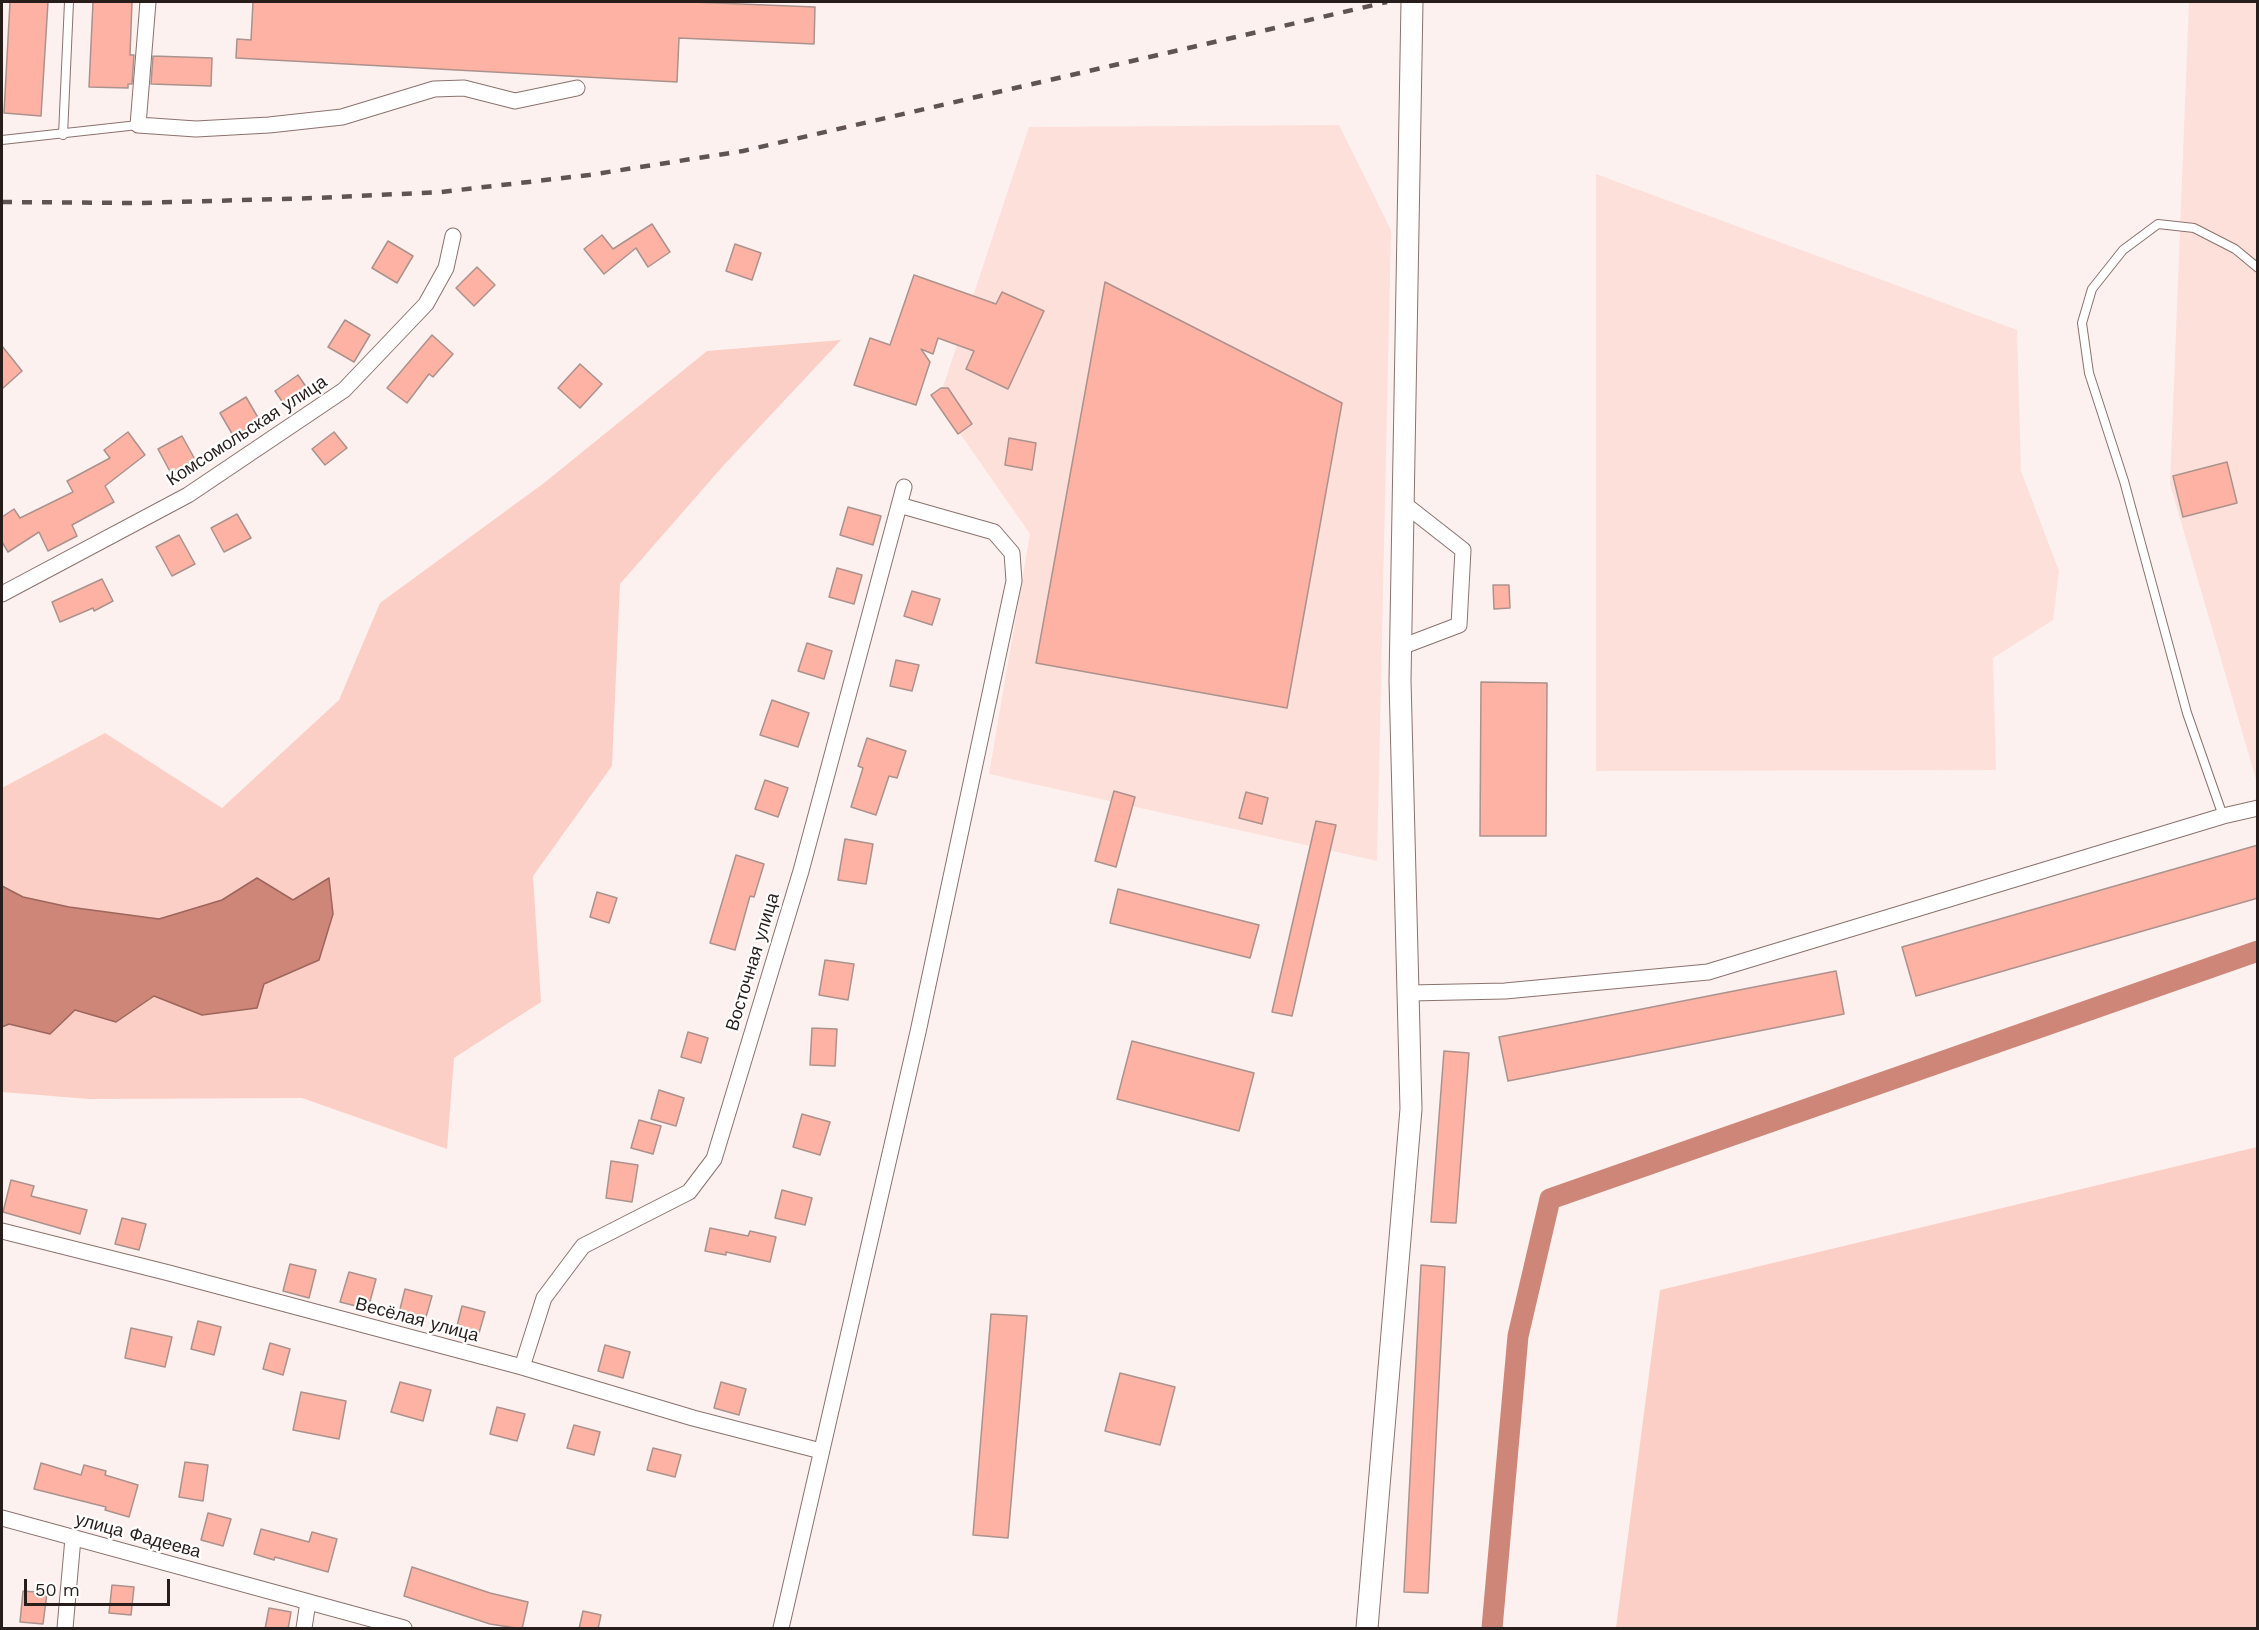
<!DOCTYPE html>
<meta charset="utf-8">
<style>
body{margin:0}
#map{position:relative;width:2259px;height:1630px;overflow:hidden;background:#fcf1ef;font-family:"Work Sans",sans-serif}
canvas{display:block}
.frame{position:absolute;inset:0;border:3px solid #271d1b;pointer-events:none}
.scale{position:absolute;left:24px;top:1579px;width:146px;height:27px;box-sizing:border-box;border:3px solid #271d1b;border-top:0;padding-left:8px;font-size:18px;line-height:21px;white-space:nowrap;color:#271d1b;-webkit-text-stroke:4px #fff;paint-order:stroke}
</style>
<div id="map">
<canvas width="2259" height="1630"></canvas>
<div class="frame"></div>
<div class="scale">50 m</div>
</div>
<script>
const g = document.querySelector('canvas').getContext('2d');
g.lineJoin = 'round';
function paint(path, color) {
  g.fillStyle = color;
  g.fill(path, 'evenodd');
}
function shape(rows) {
  const path = new Path2D();
  for (const r of rows) {
    path.moveTo(r[0], r[1]);
    for (let i = 2; i < r.length; i += 2) path.lineTo(r[i], r[i + 1]);
  }
  return path;
}
function trace(path, color, width, dash) {
  g.strokeStyle = color;
  g.lineWidth = width;
  g.lineCap = dash ? 'butt' : 'round';
  g.setLineDash(dash || []);
  g.stroke(path);
}
function drawText(font, color, halo, rows, align = 'center') {
  g.font = font + ' "Work Sans",sans-serif';
  g.lineWidth = 4.5;
  g.setLineDash([]);
  g.textBaseline = 'middle';
  g.strokeStyle = halo;
  g.fillStyle = color;
  for (const [text, x, y, turn = 0] of rows) {
    g.save();
    g.translate(x, y);
    g.rotate((+turn || 0) * Math.PI / 180);
    g.textAlign = isNaN(turn) ? turn : align;
    if (halo) g.strokeText(text, 0, 0);
    g.fillText(text, 0, 0);
    g.restore();
  }
}
paint(shape([
 [2189,2,2257,2,2257,783,2170,484],
 [1339,125,1391,230,1377,861,989,774,1030,534,938,402,1029,127],
 [1596,174,2017,330,2021,471,2059,571,2053,620,1993,658,1996,770,1596,771]
]), '#fde0da');
paint(shape([
 [841,340,723,466,620,584,612,766,533,876,541,1002,454,1058,447,1149,302,1098,89,1099,2,1092,2,788,105,733,222,808,339,700,380,603,544,483,707,351],
 [2257,1147,2257,1628,1616,1628,1660,1290]
]), '#fccfc6');
const water = shape([
 [257,878,293,900,329,878,333,914,319,960,264,984,257,1008,202,1015,154,996,116,1022,75,1010,50,1034,9,1024,2,1027,2,886,23,897,69,907,159,919,222,900,257,878]
]);
paint(water, '#ce8678');
trace(water, '#9c665c', 1.5);
trace(shape([
 [1492,1628,1518,1336,1550,1199,2258,951]
]), '#ce8678', 21);
const building = shape([
 [10,2,48,2,41,116,4,113,10,2],
 [93,2,132,2,130,55,134,55,132,84,128,84,128,88,89,87,93,2],
 [253,2,692,2,815,7,814,44,679,38,677,82,236,58,237,39,251,40,253,2],
 [153,56,212,58,211,86,151,84,153,56],
 [652,224,670,252,648,267,636,248,604,274,584,249,602,235,613,249,652,224],
 [388,241,413,256,397,283,372,268,388,241],
 [735,244,761,253,752,280,726,271,735,244],
 [477,267,495,285,474,306,456,288,477,267],
 [914,275,996,304,1002,292,1044,311,1008,389,966,369,974,351,938,338,933,354,921,349,930,362,916,405,854,385,870,338,890,345,914,275],
 [1105,282,1342,403,1287,708,1036,663,1105,282],
 [345,320,370,335,354,362,328,347,345,320],
 [432,335,453,354,433,377,429,374,407,403,387,388,432,335],
 [2,346,22,371,2,389,2,346],
 [580,364,602,384,580,408,558,388,580,364],
 [298,375,311,394,288,410,275,391,298,375],
 [941,388,948,388,972,424,958,434,931,395,941,388],
 [246,397,260,421,234,437,220,413,246,397],
 [128,432,145,455,105,486,114,502,72,525,77,536,48,551,39,532,8,552,2,542,2,517,14,509,20,518,73,492,67,481,110,458,104,450,128,432],
 [334,432,347,448,325,465,312,449,334,432],
 [182,436,197,463,173,477,158,449,182,436],
 [1009,438,1036,443,1032,470,1005,465,1009,438],
 [2227,462,2237,503,2183,517,2173,476,2227,462],
 [848,507,881,516,873,545,840,535,848,507],
 [237,514,251,538,224,552,211,528,237,514],
 [179,535,195,564,172,576,156,547,179,535],
 [837,568,862,575,854,604,829,597,837,568],
 [102,579,113,601,94,611,93,608,60,622,52,602,102,579],
 [1493,585,1509,585,1510,608,1494,609,1493,585],
 [912,591,940,599,932,625,904,616,912,591],
 [807,643,832,651,824,679,798,671,807,643],
 [896,660,919,665,912,691,890,686,896,660],
 [1481,682,1547,683,1546,836,1480,836,1481,682],
 [772,700,809,713,798,747,760,735,772,700],
 [867,738,906,751,897,778,889,776,876,815,851,807,863,768,858,766,867,738],
 [765,780,788,788,778,817,755,809,765,780],
 [1114,791,1135,797,1116,867,1095,861,1114,791],
 [1246,792,1268,798,1262,824,1239,818,1246,792],
 [1316,821,1336,825,1292,1016,1272,1012,1316,821],
 [845,839,873,844,866,884,838,880,845,839],
 [2258,845,2258,898,1916,996,1902,947,2258,845],
 [736,855,764,864,754,897,750,896,735,950,710,943,736,855],
 [1118,889,1259,925,1250,958,1110,923,1118,889],
 [597,892,617,898,609,923,590,917,597,892],
 [825,960,854,964,848,1000,819,995,825,960],
 [1836,971,1844,1014,1508,1081,1499,1037,1836,971],
 [812,1028,837,1029,835,1066,810,1065,812,1028],
 [688,1032,708,1038,701,1063,681,1057,688,1032],
 [1132,1041,1254,1073,1239,1131,1117,1099,1132,1041],
 [1444,1051,1469,1053,1456,1223,1431,1222,1444,1051],
 [659,1090,684,1098,676,1126,651,1119,659,1090],
 [802,1114,830,1122,820,1155,793,1147,802,1114],
 [639,1120,661,1126,653,1154,631,1148,639,1120],
 [611,1161,638,1165,632,1202,606,1198,611,1161],
 [11,1180,34,1186,31,1196,87,1210,80,1234,3,1212,11,1180],
 [782,1190,812,1198,805,1225,775,1218,782,1190],
 [122,1218,146,1224,139,1250,115,1244,122,1218],
 [710,1228,748,1236,750,1231,776,1237,770,1262,726,1252,726,1255,705,1251,710,1228],
 [290,1264,316,1270,309,1298,283,1291,290,1264],
 [1421,1265,1445,1267,1428,1593,1404,1592,1421,1265],
 [349,1272,376,1279,368,1309,340,1302,349,1272],
 [405,1289,432,1296,424,1324,398,1317,405,1289],
 [462,1306,485,1312,477,1340,455,1334,462,1306],
 [991,1314,1027,1316,1008,1538,973,1535,991,1314],
 [198,1321,221,1327,214,1355,191,1349,198,1321],
 [131,1328,172,1337,165,1367,125,1358,131,1328],
 [270,1343,290,1349,283,1375,263,1369,270,1343],
 [605,1345,630,1352,623,1378,598,1371,605,1345],
 [1120,1373,1175,1387,1160,1445,1105,1431,1120,1373],
 [400,1382,431,1390,423,1421,391,1412,400,1382],
 [721,1382,746,1389,739,1415,714,1408,721,1382],
 [301,1392,346,1401,339,1439,293,1430,301,1392],
 [497,1407,525,1414,517,1441,490,1434,497,1407],
 [574,1425,600,1432,594,1455,567,1448,574,1425],
 [653,1448,681,1455,675,1477,647,1470,653,1448],
 [185,1462,208,1465,203,1501,179,1497,185,1462],
 [41,1463,81,1475,84,1465,106,1471,105,1475,138,1485,129,1517,105,1510,106,1507,34,1489,41,1463],
 [208,1513,231,1519,223,1546,201,1540,208,1513],
 [261,1529,309,1542,312,1532,337,1539,328,1572,275,1557,274,1560,254,1554,261,1529],
 [412,1567,490,1593,528,1602,522,1629,490,1624,404,1596,412,1567],
 [112,1585,134,1587,131,1615,109,1613,112,1585],
 [23,1591,47,1593,43,1624,20,1622,23,1591],
 [269,1608,291,1612,288,1629,265,1629,269,1608],
 [583,1611,601,1615,598,1629,579,1629,583,1611]
]);
paint(building, '#feb2a3');
trace(building, '#ab928d', 1.5);
const lane = shape([
 [63,135,69,2],
 [2,140,138,125],
 [2223,816,2187,713,2124,481,2089,373,2082,323,2092,289,2123,250,2158,224,2194,228,2235,249,2258,268]
]);
const street = shape([
 [148,2,138,125,196,129,269,125,342,117,434,89,464,88,515,101,577,88],
 [2,594,188,495,344,390,426,304,446,268,453,236],
 [1401,647,1459,625,1463,550,1403,503],
 [1410,993,1505,991,1708,972,2223,816,2258,808],
 [2,1231,169,1273,522,1367,693,1418,821,1451],
 [522,1367,544,1298,583,1246,689,1192,714,1159,801,871,904,487],
 [2,1518,404,1628],
 [65,1628,73,1538],
 [304,1628,308,1602],
 [781,1628,918,1032,1014,581,1012,553,994,532,899,505]
]);
const secondary = shape([
 [1367,1628,1411,1109,1400,680,1412,2]
]);
trace(lane, '#8a726d', 10);
trace(street, '#8a726d', 17);
trace(secondary, '#8a726d', 23);
trace(lane, '#fff', 8);
trace(street, '#fff', 15);
trace(secondary, '#fff', 21);
trace(shape([
 [2,202,139,203,316,198,441,192,589,175,743,151,1387,2]
]), '#5f5452', 4.5, [10, 10]);
drawText('18px', '#271d1b', '#fff', [
 ["Комсомольская улица",247,431,-33],
 ["Восточная улица",753,962,-73],
 ["Весёлая улица",417,1320,15],
 ["улица Фадеева",138,1536,15]
]);
</script>
